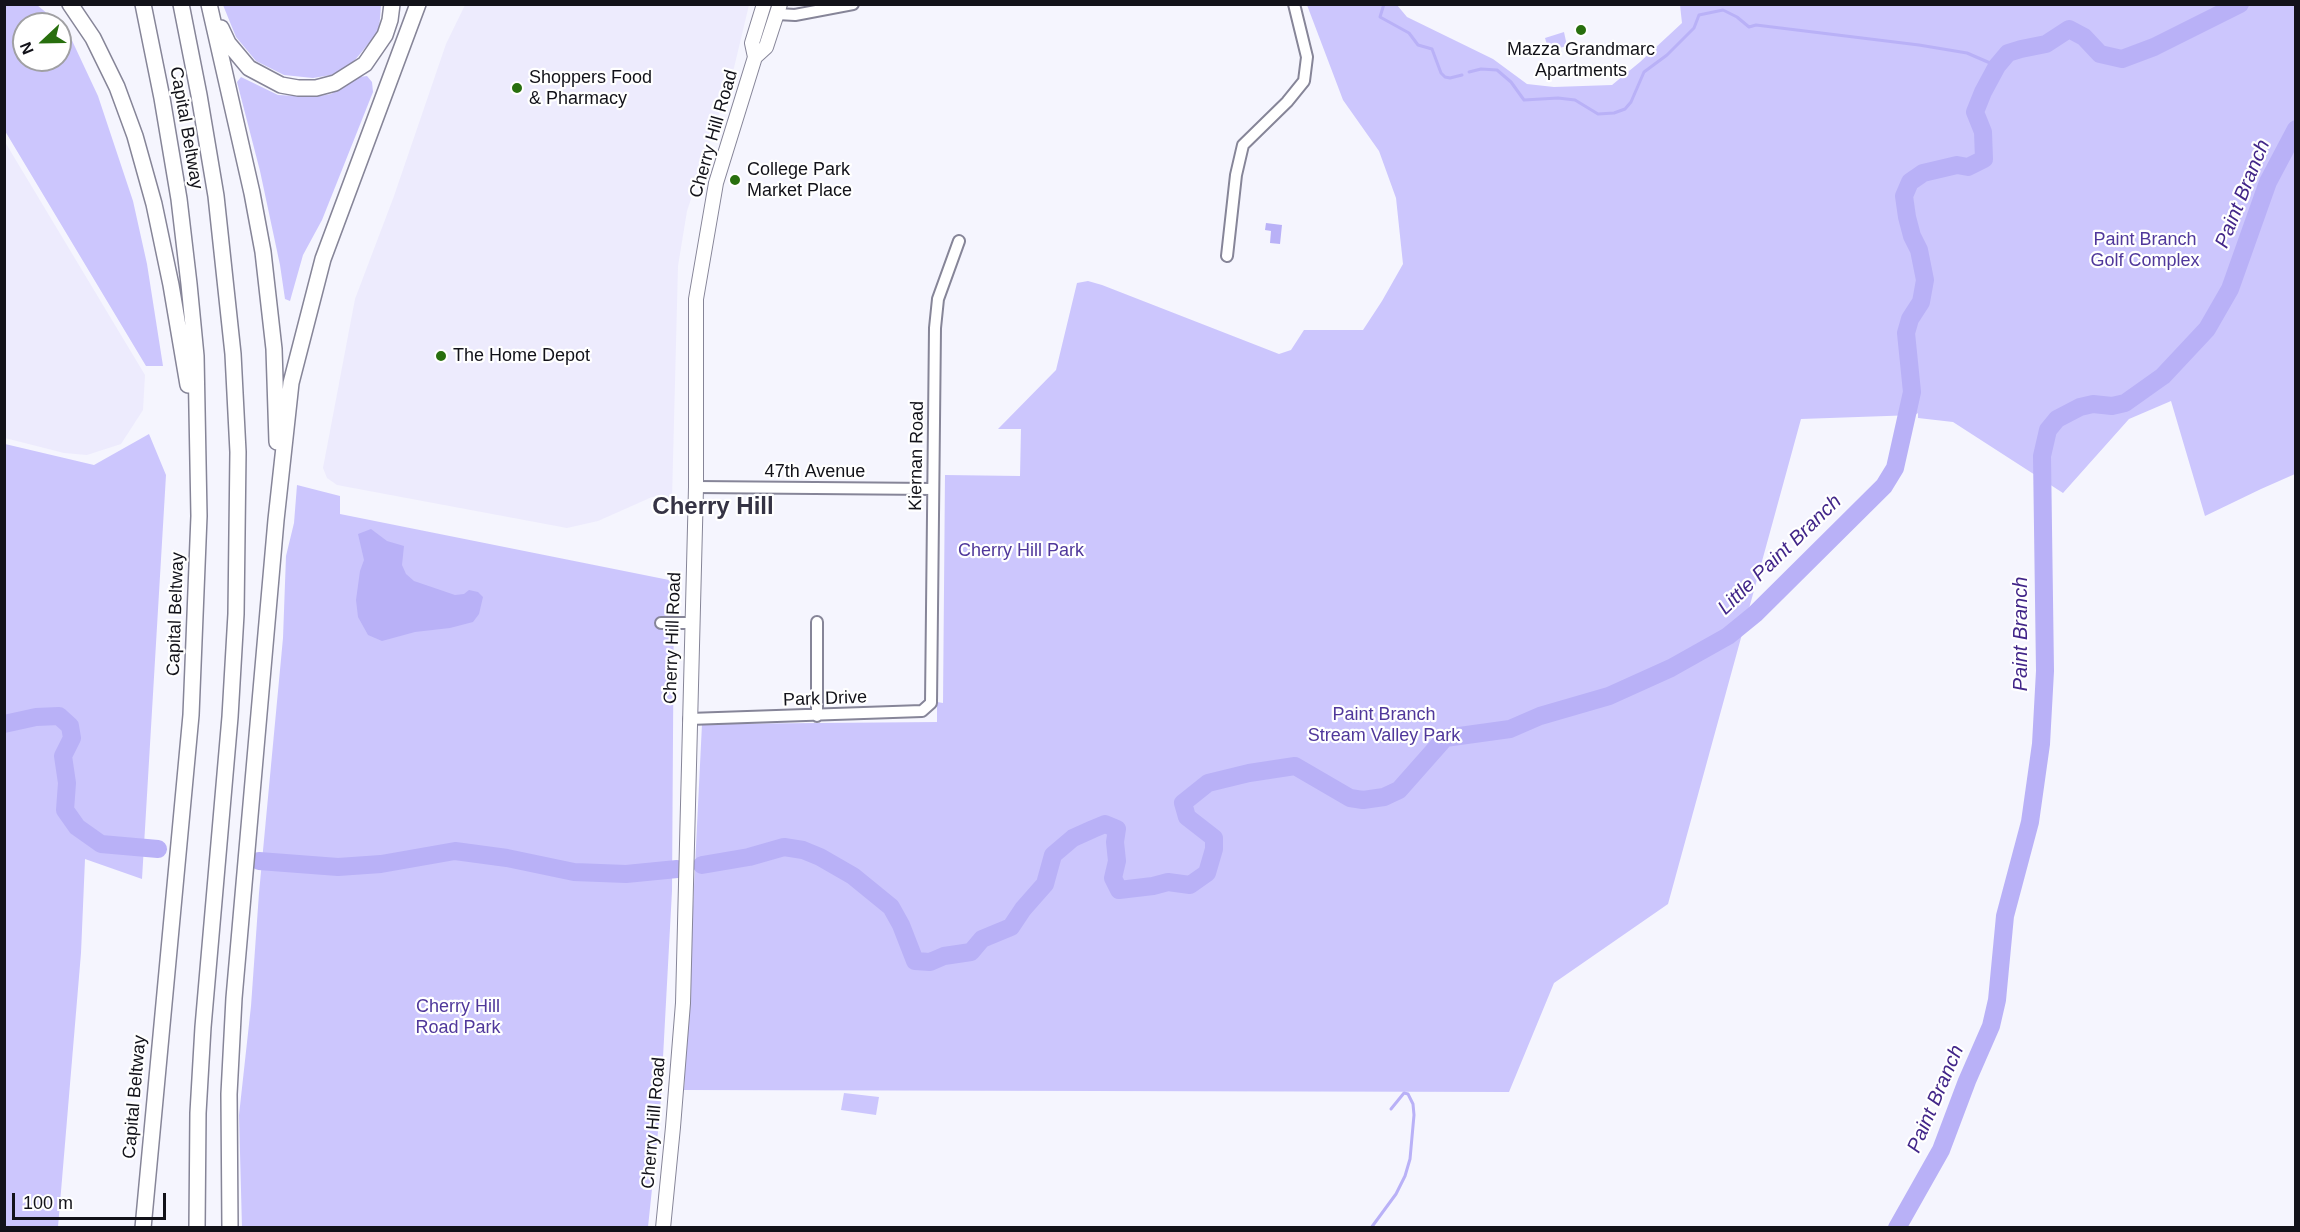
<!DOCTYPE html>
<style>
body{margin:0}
#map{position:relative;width:2300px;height:1232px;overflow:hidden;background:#f5f5fe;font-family:Arial,sans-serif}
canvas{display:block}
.frame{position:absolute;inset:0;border:6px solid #121219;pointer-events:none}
.north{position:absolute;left:12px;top:12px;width:60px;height:60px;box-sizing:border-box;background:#fff;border:2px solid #a0a0a3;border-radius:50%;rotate:248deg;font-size:16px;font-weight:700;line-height:24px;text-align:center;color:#121219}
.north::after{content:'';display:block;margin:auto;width:21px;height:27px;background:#286f0e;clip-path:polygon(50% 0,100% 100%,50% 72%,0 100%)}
.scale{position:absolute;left:12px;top:1193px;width:154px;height:27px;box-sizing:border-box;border:3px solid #121219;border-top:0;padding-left:8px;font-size:18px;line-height:21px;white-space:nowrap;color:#121219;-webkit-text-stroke:4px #fff;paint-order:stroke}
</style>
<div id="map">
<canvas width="2300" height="1232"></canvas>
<div class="frame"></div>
<div class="north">N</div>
<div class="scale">100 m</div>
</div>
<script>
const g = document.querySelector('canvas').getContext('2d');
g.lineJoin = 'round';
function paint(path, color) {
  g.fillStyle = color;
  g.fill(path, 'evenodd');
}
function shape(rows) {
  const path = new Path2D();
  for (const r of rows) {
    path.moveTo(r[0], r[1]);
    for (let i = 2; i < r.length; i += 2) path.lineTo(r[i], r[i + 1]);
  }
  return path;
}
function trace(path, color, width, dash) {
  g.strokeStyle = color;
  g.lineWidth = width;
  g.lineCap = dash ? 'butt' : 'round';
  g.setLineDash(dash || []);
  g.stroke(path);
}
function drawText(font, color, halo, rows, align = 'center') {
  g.font = font + ' Arial,sans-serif';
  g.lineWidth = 4.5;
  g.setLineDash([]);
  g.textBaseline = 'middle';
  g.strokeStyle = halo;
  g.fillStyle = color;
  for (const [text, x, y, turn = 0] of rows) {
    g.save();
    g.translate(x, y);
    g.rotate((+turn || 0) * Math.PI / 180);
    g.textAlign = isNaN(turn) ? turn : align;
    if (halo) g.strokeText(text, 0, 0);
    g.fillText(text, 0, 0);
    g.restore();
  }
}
paint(shape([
 [465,5,749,5,733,72,687,211,678,266,672,499,652,497,598,521,567,528,337,485,327,478,323,468,355,299,394,196,446,44],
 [5,142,145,375,143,410,121,444,87,455,64,453,5,438]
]), '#edebfd');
paint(shape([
 [5,4,37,5,60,24,24,24,24,60,60,60,60,24,68,32,98,96,133,201,147,264,163,366,146,366,5,131],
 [223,5,381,5,379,31,350,66,331,75,313,78,284,75,256,61,236,37],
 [1307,5,1397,5,1407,17,1493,59,1527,84,1554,87,1612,85,1640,62,1682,23,1680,5,2295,5,2295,474,2261,489,2205,516,2171,401,2129,419,2063,493,1953,422,1918,418,1918,413,1915,415,1801,419,1668,904,1554,983,1509,1092,684,1090,702,724,937,722,937,702,943,703,945,475,1020,476,1021,429,998,429,1056,370,1077,283,1088,281,1102,285,1279,354,1291,350,1304,330,1363,330,1382,301,1403,264,1396,198,1379,151,1343,100],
 [1564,32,1567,46,1559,48,1548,48,1545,38],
 [367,76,372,82,373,92,322,220,303,255,290,301,285,299,280,265,260,171,237,82,241,77,278,95,314,97,331,94,359,77],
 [149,434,166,475,142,879,85,859,81,953,58,1227,5,1227,5,444,94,465],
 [297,485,340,496,340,514,674,581,672,891,660,1113,648,1227,242,1228,239,1115,251,1006,259,893,283,638,286,556,294,523],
 [844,1093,879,1097,876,1115,841,1110]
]), '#ccc6fd');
paint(shape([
 [1266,223,1282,225,1280,244,1270,243,1271,231,1265,230],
 [371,529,387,541,404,546,402,565,406,574,414,581,455,595,464,594,469,590,478,592,483,597,479,614,473,622,450,628,415,632,382,641,368,635,358,617,356,600,360,571,364,560,358,534]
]), '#b9b1f7');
trace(shape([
 [1384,4,1380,17,1409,33,1418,45,1432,49,1441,73,1445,77,1450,78,1462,75],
 [1469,72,1481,69,1497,70,1511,82,1524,100,1558,98,1575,100,1598,114,1614,113,1625,109,1631,102,1644,72,1667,55,1694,28,1699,15,1723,10,1737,17,1749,27,1756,25,1919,45,1967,53,1997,66],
 [1371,1228,1396,1194,1405,1176,1410,1159,1414,1115,1413,1104,1408,1094,1404,1093,1391,1109]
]), '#b9b1f7', 3);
trace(shape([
 [4,724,36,717,59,716,70,726,72,738,63,756,67,783,65,810,77,827,101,844,158,849],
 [259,861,338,867,381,864,455,851,507,858,574,872,626,874,677,869],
 [702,865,749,857,784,847,803,850,820,857,853,876,891,907,901,925,915,961,930,962,944,956,971,952,982,939,1011,927,1023,909,1045,884,1053,855,1073,838,1093,829,1105,824,1117,829,1115,842,1117,861,1113,878,1119,890,1153,886,1168,882,1190,885,1207,873,1214,849,1214,838,1187,817,1183,803,1208,783,1249,773,1295,766,1350,798,1363,800,1384,797,1399,790,1445,738,1510,729,1540,716,1609,696,1671,668,1728,636,1755,614,1884,486,1895,468,1912,392,1906,333,1910,319,1921,302,1925,280,1919,250,1912,236,1907,217,1904,196,1910,182,1923,173,1957,165,1968,167,1984,159,1983,132,1975,112,1983,92,1997,66,2008,53,2021,49,2046,44,2069,29,2084,37,2100,54,2122,59,2154,47,2240,4],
 [1897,1228,1941,1150,1967,1081,1991,1026,1997,1000,2005,916,2030,822,2041,744,2045,671,2042,456,2048,430,2057,419,2080,407,2093,404,2112,406,2125,403,2163,376,2207,329,2230,289,2268,182,2296,129]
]), '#b9b1f7', 18);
const minor = shape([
 [777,14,795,15,853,4],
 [1227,256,1236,175,1243,145,1287,102,1304,81,1307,57,1294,4],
 [696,487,933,489],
 [817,622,817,716],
 [661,623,693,623],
 [689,719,922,711,931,703,935,328,938,299,959,241]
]);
const major = shape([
 [755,57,766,47,780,4],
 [663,1228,673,1127,683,1003,696,487,696,299,716,183,755,57,752,43,764,4]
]);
const highway = shape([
 [70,4,93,38,117,87,135,136,154,204,171,285,188,385],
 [143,4,162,98,179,199,189,284,196,356,199,516,191,715,143,1228],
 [181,4,199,95,216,196,233,354,238,452,236,614,230,717,203,1027,198,1113,197,1228],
 [209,4,252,193,263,252,274,349,277,442],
 [221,28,228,43,249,68,281,85,298,88,316,88,335,83,365,64,385,35,390,20,392,4],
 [230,1228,229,1094,234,998,276,520,291,383,323,259,418,4]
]);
trace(minor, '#868598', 14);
trace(major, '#868598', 16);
trace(highway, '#868598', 18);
trace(minor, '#fff', 10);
trace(major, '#fff', 14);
trace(highway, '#fff', 15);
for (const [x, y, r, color] of [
 [1581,30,6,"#286f0e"],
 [517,88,6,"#286f0e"],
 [735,180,6,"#286f0e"],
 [441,356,6,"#286f0e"]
]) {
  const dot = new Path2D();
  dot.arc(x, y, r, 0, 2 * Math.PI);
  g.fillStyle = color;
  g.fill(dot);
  trace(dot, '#fff', 2);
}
drawText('18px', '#121219', '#fff', [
 ["Mazza Grandmarc",1581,50,"center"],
 ["Apartments",1581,71,"center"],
 ["Shoppers Food",529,78],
 ["& Pharmacy",529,99],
 ["College Park",747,170],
 ["Market Place",747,191],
 ["The Home Depot",453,356]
], 'left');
drawText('18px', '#121219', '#fff', [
 ["Capital Beltway",186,128,80],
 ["Cherry Hill Road",714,134,-74],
 ["Kiernan Road",917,456,-89],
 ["47th Avenue",815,472],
 ["Capital Beltway",176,614,-88],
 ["Cherry Hill Road",673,638,-88],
 ["Park Drive",825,699,-2],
 ["Capital Beltway",135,1097,-85],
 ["Cherry Hill Road",654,1123,-85]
]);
drawText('18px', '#50389b', '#fff', [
 ["Paint Branch",2145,240],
 ["Golf Complex",2145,261],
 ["Cherry Hill Park",1021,551],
 ["Paint Branch",1384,715],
 ["Stream Valley Park",1384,736],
 ["Cherry Hill",458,1007],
 ["Road Park",458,1028]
]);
drawText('italic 20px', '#422689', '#fff', [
 ["Paint Branch",2243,194,-68],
 ["Little Paint Branch",1780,555,-44],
 ["Paint Branch",2021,634,-90],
 ["Paint Branch",1936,1099,-67]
]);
drawText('bold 24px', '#353344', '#fff', [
 ["Cherry Hill",713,507]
]);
</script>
